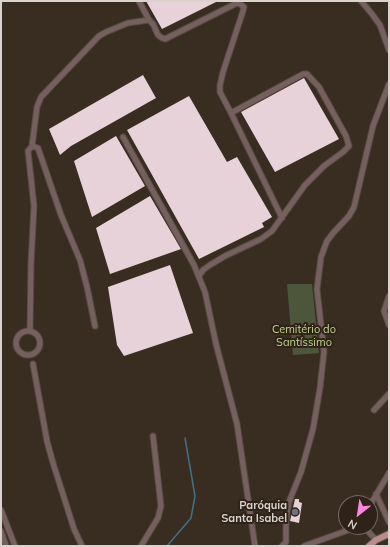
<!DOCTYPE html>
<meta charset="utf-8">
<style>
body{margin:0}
#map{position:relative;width:390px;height:547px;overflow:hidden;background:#392d22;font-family:Mulish,sans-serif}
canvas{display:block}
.frame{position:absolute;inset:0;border:2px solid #dad2cc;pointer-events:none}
.north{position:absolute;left:338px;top:495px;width:40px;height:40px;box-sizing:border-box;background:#2f2319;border:1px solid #736961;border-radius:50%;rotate:210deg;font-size:11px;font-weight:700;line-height:16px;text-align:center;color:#dad2cc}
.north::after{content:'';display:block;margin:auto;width:14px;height:18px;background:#fe86e0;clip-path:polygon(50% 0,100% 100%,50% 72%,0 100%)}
</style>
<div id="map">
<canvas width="390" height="547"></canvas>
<div class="frame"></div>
<div class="north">N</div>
</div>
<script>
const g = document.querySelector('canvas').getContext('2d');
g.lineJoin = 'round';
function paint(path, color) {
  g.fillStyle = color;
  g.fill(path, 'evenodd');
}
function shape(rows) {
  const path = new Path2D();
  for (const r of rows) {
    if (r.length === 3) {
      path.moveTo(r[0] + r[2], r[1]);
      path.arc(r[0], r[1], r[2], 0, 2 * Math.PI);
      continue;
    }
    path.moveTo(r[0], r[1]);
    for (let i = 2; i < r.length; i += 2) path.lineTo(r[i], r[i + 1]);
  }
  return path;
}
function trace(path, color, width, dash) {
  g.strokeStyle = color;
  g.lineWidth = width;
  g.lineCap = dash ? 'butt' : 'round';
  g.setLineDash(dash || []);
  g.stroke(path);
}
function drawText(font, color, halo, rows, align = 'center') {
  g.font = font + ' Mulish,sans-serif';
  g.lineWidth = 4;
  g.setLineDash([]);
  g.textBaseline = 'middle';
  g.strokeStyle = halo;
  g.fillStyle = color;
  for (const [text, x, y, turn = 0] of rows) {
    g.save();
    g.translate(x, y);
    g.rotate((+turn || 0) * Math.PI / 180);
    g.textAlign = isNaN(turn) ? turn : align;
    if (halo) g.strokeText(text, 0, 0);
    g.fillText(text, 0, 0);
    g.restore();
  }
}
paint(shape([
 [287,284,312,284,319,353,293,355]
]), '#4d563b');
trace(shape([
 [167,546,191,518,195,496,185,438]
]), '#3f7188', 1.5);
paint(shape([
 [146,1,218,1,162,29],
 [143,75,156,98,71,146,60,155,49,129],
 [304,78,339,139,275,172,241,112],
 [189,96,227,162,237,157,272,217,262,223,264,227,199,259,127,130],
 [116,136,145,186,92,217,74,161],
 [150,196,181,249,110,274,96,228],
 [170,265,193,333,124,356,117,345,108,287],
 [295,499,299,499,299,502,302,503,299,523,290,521]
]), '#e8d2d9');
const minor = shape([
 [139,1,149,20],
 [361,1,372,14,380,25,389,50],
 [231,113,282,218],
 [123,137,194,265,205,292,216,344,237,424,255,546],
 [32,146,38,148,61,215,80,260,87,287,95,326],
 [389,296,384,311,389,325],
 [28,343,12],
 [30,331,31,263,34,206,28,151,32,146,37,107,41,97,99,36,106,32,128,23,149,20,153,24,158,35,162,38,165,39,235,4,239,3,244,7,243,11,223,72,220,85,220,92,231,113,303,74,307,74,319,87,346,136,349,146,343,152,324,166,305,185,272,231,261,239,225,256,210,265,203,270,199,276],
 [33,364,47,441,53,463,74,529,82,546],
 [374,410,389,394],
 [376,494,389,522],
 [370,505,389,473],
 [1,510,15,546],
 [364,527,376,540],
 [1,531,6,546],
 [141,546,158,518,161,506,153,436],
 [282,546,286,542,286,521,289,502,301,472,313,429,320,388,324,352,317,289,321,257,327,241,334,232,349,216,354,207,373,126,389,84],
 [304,546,343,532,354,527]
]);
const major = shape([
 [369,546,376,540,389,534]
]);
trace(minor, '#564b41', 7);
trace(major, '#564b41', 8);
trace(minor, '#755f5f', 5);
trace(major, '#ba8c8d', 6);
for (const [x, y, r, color] of [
 [295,512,4,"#6b7280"]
]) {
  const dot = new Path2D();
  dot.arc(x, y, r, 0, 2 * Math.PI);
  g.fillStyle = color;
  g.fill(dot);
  trace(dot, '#2f2319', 1.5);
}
drawText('11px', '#c0d58f', '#2f2319', [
 ["Cemitério do",304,330],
 ["Santíssimo",304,343]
]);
drawText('bold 11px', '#dad2cc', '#2f2319', [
 ["Paróquia",287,506],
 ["Santa Isabel",287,519]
], 'right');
</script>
